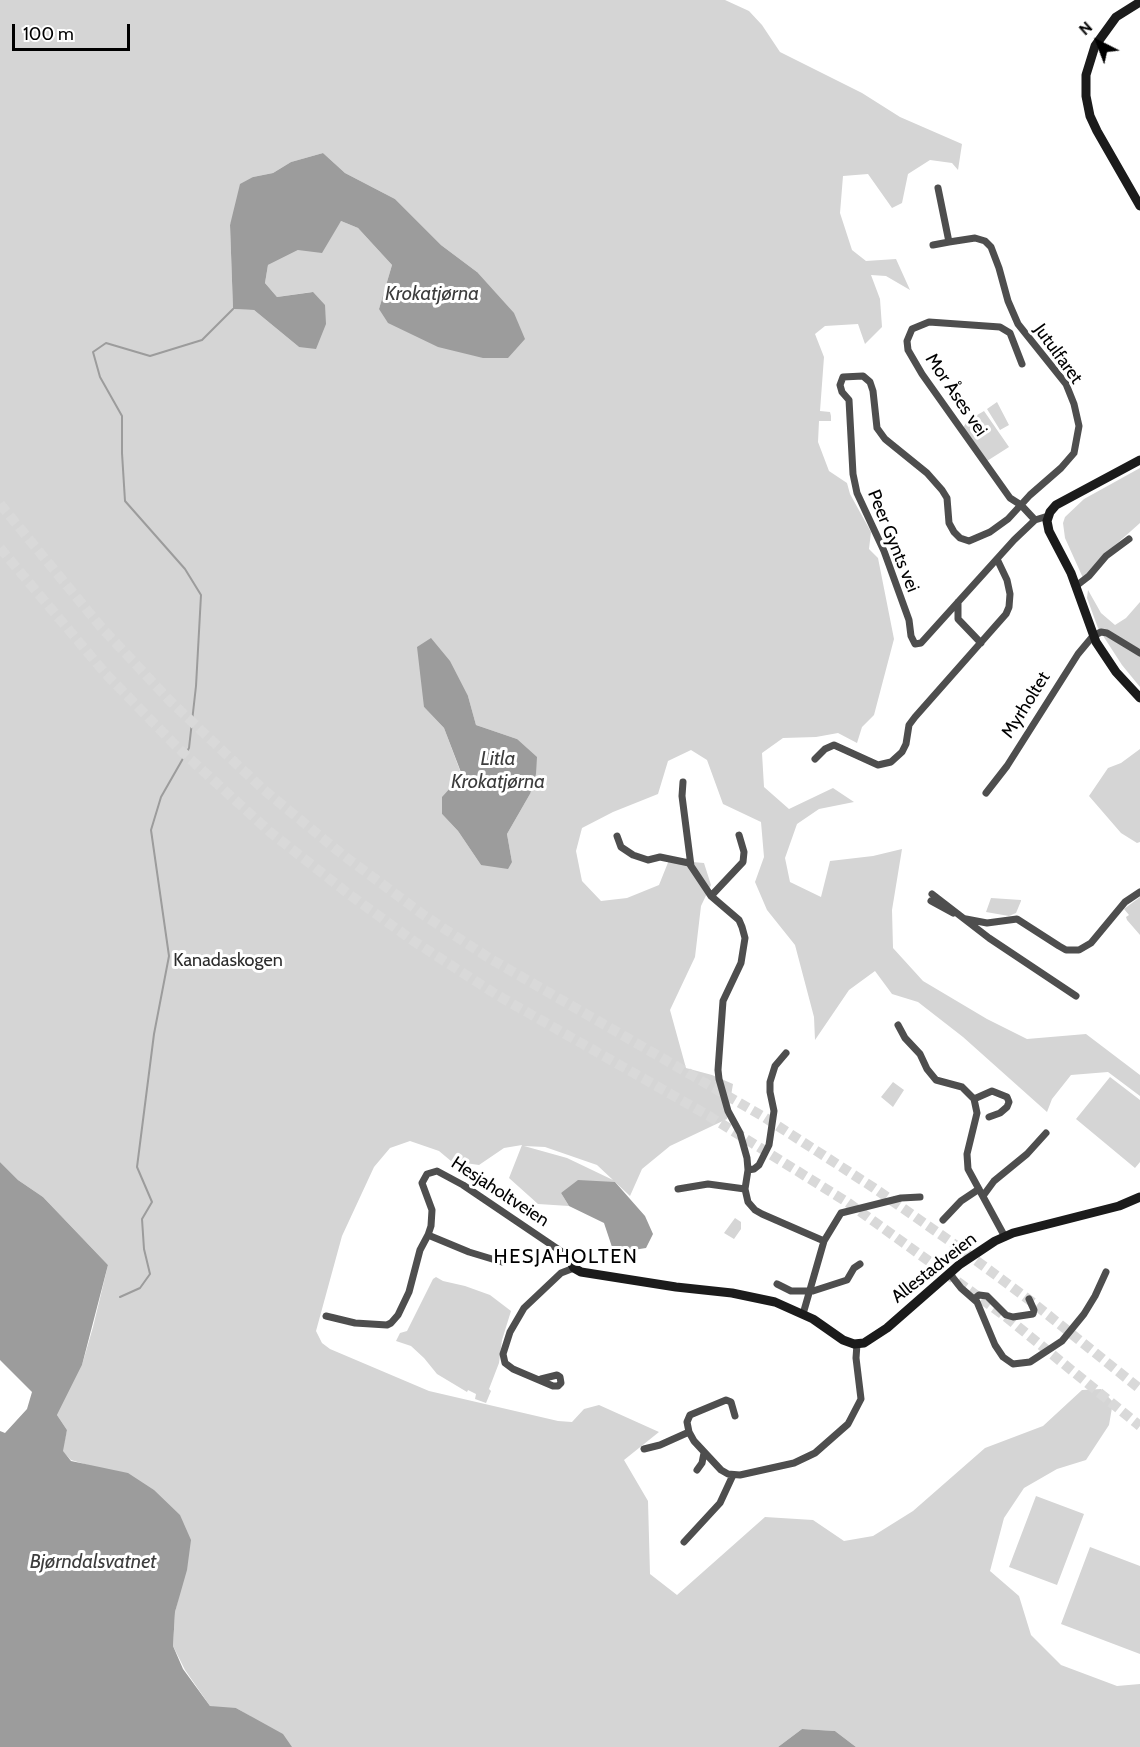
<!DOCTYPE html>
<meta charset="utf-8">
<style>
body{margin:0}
#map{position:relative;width:1140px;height:1747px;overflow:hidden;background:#fff;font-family:Cabin,sans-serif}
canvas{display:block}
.north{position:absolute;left:1068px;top:12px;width:60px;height:60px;-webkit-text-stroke:4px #fff;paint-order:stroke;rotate:318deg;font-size:16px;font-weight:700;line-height:24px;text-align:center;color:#000}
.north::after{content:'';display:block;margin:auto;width:21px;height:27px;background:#000;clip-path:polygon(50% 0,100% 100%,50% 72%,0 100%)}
.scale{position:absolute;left:12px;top:24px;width:118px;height:27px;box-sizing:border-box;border:3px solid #000;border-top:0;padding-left:8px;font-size:18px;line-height:21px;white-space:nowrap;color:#000;-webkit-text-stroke:4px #fff;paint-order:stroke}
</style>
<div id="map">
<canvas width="1140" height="1747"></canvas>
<div class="north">N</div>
<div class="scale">100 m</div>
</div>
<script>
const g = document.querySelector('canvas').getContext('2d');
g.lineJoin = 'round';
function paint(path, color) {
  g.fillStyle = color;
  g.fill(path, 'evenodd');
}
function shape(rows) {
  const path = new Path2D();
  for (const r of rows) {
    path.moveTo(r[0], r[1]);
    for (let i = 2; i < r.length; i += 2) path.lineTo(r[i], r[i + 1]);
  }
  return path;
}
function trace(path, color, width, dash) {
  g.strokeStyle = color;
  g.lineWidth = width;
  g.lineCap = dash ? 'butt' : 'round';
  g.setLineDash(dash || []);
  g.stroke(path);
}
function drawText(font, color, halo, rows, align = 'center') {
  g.font = font + ' Cabin,sans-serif';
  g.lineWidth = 6;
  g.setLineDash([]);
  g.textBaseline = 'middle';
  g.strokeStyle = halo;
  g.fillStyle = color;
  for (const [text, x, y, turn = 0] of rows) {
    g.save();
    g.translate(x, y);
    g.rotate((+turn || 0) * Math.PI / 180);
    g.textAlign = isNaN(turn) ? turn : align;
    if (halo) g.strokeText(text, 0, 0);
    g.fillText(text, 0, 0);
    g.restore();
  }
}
paint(shape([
 [0,0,725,0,749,11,762,25,780,52,862,93,900,117,962,144,958,170,952,163,930,160,908,174,902,203,892,208,868,174,843,176,840,213,852,250,866,261,896,259,910,290,886,276,871,275,880,299,882,327,865,344,858,324,825,326,815,334,824,357,820,411,830,412,831,416,831,421,819,421,818,442,829,471,847,483,850,494,871,532,869,549,878,558,894,639,874,715,862,727,857,743,838,733,816,737,783,738,762,753,764,787,789,809,833,788,854,802,819,809,797,824,785,858,790,882,821,897,830,861,873,856,902,849,892,910,893,948,923,981,987,1019,1027,1039,1086,1034,1140,1075,1140,1096,1108,1072,1071,1075,1052,1099,1047,1112,963,1037,918,1002,892,994,875,971,849,990,815,1040,814,1017,795,945,767,910,755,882,764,857,761,822,723,804,707,760,691,750,668,761,658,794,613,812,582,828,576,851,582,881,601,901,627,898,659,885,669,860,704,863,711,885,701,906,695,957,670,1010,686,1068,712,1075,733,1084,727,1119,670,1146,642,1169,630,1196,615,1182,561,1193,569,1206,538,1204,509,1178,522,1145,504,1148,479,1165,451,1161,439,1151,410,1141,390,1148,374,1167,342,1236,316,1331,322,1343,330,1349,429,1391,558,1421,572,1422,584,1409,599,1405,659,1432,624,1460,648,1501,650,1574,677,1595,765,1517,813,1520,844,1541,873,1536,913,1511,985,1448,1043,1426,1082,1390,1101,1389,1113,1402,1109,1425,1086,1460,1057,1469,1024,1488,1004,1518,990,1571,1019,1596,1031,1635,1061,1665,1117,1686,1140,1684,1140,1747,856,1747,835,1731,802,1729,778,1747,288,1747,250,1716,236,1708,217,1708,210,1706,185,1670,173,1646,175,1612,179,1596,98,1468,71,1460,62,1451,67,1430,57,1415,82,1365,93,1327,108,1265,43,1197,18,1180,0,1162],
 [323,153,345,173,395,199,441,245,477,272,379,309,392,265,358,228,341,221,298,250,268,265,265,283,277,297,312,292,299,347,254,310,233,309,230,225,253,177,273,173,291,162],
 [468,696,476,725,517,739,530,794,507,834,512,862,481,865,458,831,442,814,462,776,444,728,424,707],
 [524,1146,545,1147,597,1165,613,1180,567,1158],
 [997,402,1009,425,1000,430,987,409],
 [984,411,1009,447,987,461,963,428,967,421],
 [1140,468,1140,523,1113,547,1083,578,1065,538,1063,523,1065,517,1084,499],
 [1088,590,1101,613,1115,625,1126,618,1140,602,1140,687,1122,665,1098,628,1087,598],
 [1140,749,1140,842,1137,843,1121,833,1089,796,1108,768,1121,763],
 [1140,897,1140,935,1127,920,1126,917,1129,915,1124,909],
 [991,898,1021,900,1021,901,1016,913,1009,916,986,912],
 [1110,1077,1140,1100,1140,1162,1135,1168,1076,1119],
 [893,1082,904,1090,893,1107,881,1097],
 [735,1218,741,1222,741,1229,734,1239,724,1233],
 [436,1277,443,1281,465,1286,490,1295,511,1311,502,1340,499,1363,489,1389,491,1391,486,1403,475,1399,476,1394,468,1390,467,1392,437,1374,424,1358,411,1346,396,1341,400,1333,407,1331,433,1279],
 [1036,1496,1084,1514,1057,1585,1009,1567],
 [1090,1547,1140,1566,1140,1654,1061,1624]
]), '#d5d5d5');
paint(shape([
 [323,153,345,173,395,199,441,245,477,272,514,313,525,339,508,358,483,358,438,347,388,323,379,309,392,265,358,228,341,221,322,253,298,250,268,265,265,283,277,297,313,292,325,305,326,324,316,349,299,347,254,310,233,309,230,225,240,184,253,177,273,173,291,162],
 [431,638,450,661,468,696,476,725,517,739,537,757,536,774,530,794,507,834,512,862,508,869,481,865,458,831,442,814,442,797,462,775,444,728,424,707,417,647],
 [0,1162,18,1180,43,1197,108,1265,82,1365,57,1415,67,1430,63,1451,71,1461,128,1473,154,1490,180,1515,191,1540,187,1570,175,1612,173,1646,183,1669,210,1706,236,1708,283,1734,292,1747,0,1747,0,1431,5,1433,27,1409,32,1392,0,1360],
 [578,1180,615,1182,645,1216,653,1234,646,1248,614,1253,604,1223,569,1206,561,1193],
 [802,1729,835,1731,856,1747,778,1747]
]), '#9c9c9c');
trace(shape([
 [120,1297,140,1288,150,1274,144,1249,142,1219,152,1202,137,1167,154,1034,169,956,151,830,161,797,189,748,196,686,201,595,185,569,125,501,122,453,122,416,100,377,93,352,106,343,150,356,202,340,233,309]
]), '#9c9c9c', 2);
trace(shape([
 [0,504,101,627,171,702,264,790,343,855,425,916,489,958,764,1117,874,1188,954,1244,1032,1302,1140,1389],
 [0,548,105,673,176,746,270,832,350,895,412,940,497,995,709,1116,847,1202,1005,1316,1140,1426]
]), '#d9d9d9', 10, [10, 5]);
trace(shape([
 [938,188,949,242,975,238,985,241,991,247,999,268,1008,301,1018,324,1066,384,1074,404,1079,426,1074,453,1061,468,1030,495,1008,519,990,532,969,541,960,538,954,532,949,523,947,498,942,490,927,473,885,439,877,428,873,391,870,382,863,376,843,377,840,385,842,392,849,400,853,474,857,493,884,551,909,620,911,636,915,644,921,643,1014,540,1035,520,1048,516],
 [933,245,949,242],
 [1022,364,1010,333,1000,327,929,322,912,329,907,341,908,350,922,374,1010,498,1021,505,1035,520],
 [1076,586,1089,576,1106,556,1129,539],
 [958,602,958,619,981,643],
 [815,759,825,749,834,745,878,765,891,762,902,752,906,744,909,725,915,717,1006,614,1009,607,1010,594,1007,580,997,559],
 [683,782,682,796,691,866],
 [986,793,1007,766,1078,654,1093,636,1101,632,1107,633,1140,653],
 [617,836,621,847,633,855,648,860,660,857,689,863,711,896,739,920,742,927,745,938,741,963,723,1001,718,1070,719,1079,728,1111,740,1133,747,1158,748,1170,745,1189,748,1202,755,1210,762,1214,824,1241,803,1314],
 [932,894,989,938,1076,996],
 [711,896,743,862,744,852,739,835],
 [931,901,953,913],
 [966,919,987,923,1017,919,1059,946,1066,950,1079,950,1091,943,1125,902,1140,892],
 [898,1025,905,1038,920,1054,927,1069,936,1080,962,1087,974,1099,977,1113,967,1154,968,1169,1005,1237],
 [974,1099,992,1091,1007,1097,1009,1102,1007,1107,1000,1113,989,1117],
 [748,1170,754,1169,759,1165,769,1145,774,1111,770,1092,770,1082,775,1066,786,1053],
 [678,1189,708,1184,745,1189],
 [983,1196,994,1181,1027,1154,1046,1133],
 [943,1220,961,1201,979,1189],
 [428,1235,431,1226,432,1210,422,1183,427,1174,437,1171,463,1185,568,1256],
 [824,1241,841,1213,901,1198,920,1197],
 [950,1274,961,1288,977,1302,995,1345,1003,1357,1013,1364,1030,1362,1062,1341,1084,1314,1095,1296,1106,1272],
 [777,1284,791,1291,813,1291,847,1280,854,1268,860,1264],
 [974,1299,979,1295,987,1296,1006,1315,1013,1317,1033,1314,1034,1310,1029,1299],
 [326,1316,355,1323,387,1325,391,1323,398,1315,409,1292,420,1250,428,1235,469,1252,502,1262],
 [541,1379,557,1375,560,1377,561,1383,558,1386,553,1386,513,1369,505,1363,503,1354,510,1332,524,1308,561,1273,574,1268],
 [735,1416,731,1402,726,1400,690,1415,687,1422,689,1432,694,1441,721,1470,728,1474,740,1475,794,1463,815,1453,848,1424,861,1399,856,1358,857,1344],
 [644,1449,660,1445,689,1432],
 [697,1470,702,1463,704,1453],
 [684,1542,720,1503,733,1475]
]), '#4e4e4e', 7);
trace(shape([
 [1140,2,1116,17,1095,46,1086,75,1086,96,1090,116,1097,131,1140,206],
 [1140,460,1056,505,1050,512,1047,521,1049,531,1071,573,1096,642,1116,672,1140,698],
 [568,1256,574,1268,581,1272,676,1287,732,1293,775,1302,813,1319,843,1340,854,1344,864,1343,887,1328,959,1265,995,1241,1013,1233,1119,1206,1140,1197]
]), '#1b1b1b', 9);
drawText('18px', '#000', '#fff', [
 ["Jutulfaret",1058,354,54],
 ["Mor Åses vei",956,395,56],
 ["Peer Gynts vei",893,541,68],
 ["Myrholtet",1026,705,-58],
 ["Hesjaholtveien",500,1192,33],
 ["Allestadveien",934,1268,-38]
]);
drawText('18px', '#2c2c2c', '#fff', [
 ["Kanadaskogen",228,961]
]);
drawText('italic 20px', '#3d3d3d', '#fff', [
 ["Krokatjørna",432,294],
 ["Litla",498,759],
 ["Krokatjørna",498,782],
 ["Bjørndalsvatnet",93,1562]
]);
g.letterSpacing = '1.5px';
drawText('20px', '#000', '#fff', [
 ["HESJAHOLTEN",566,1257]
]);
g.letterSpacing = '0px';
</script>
